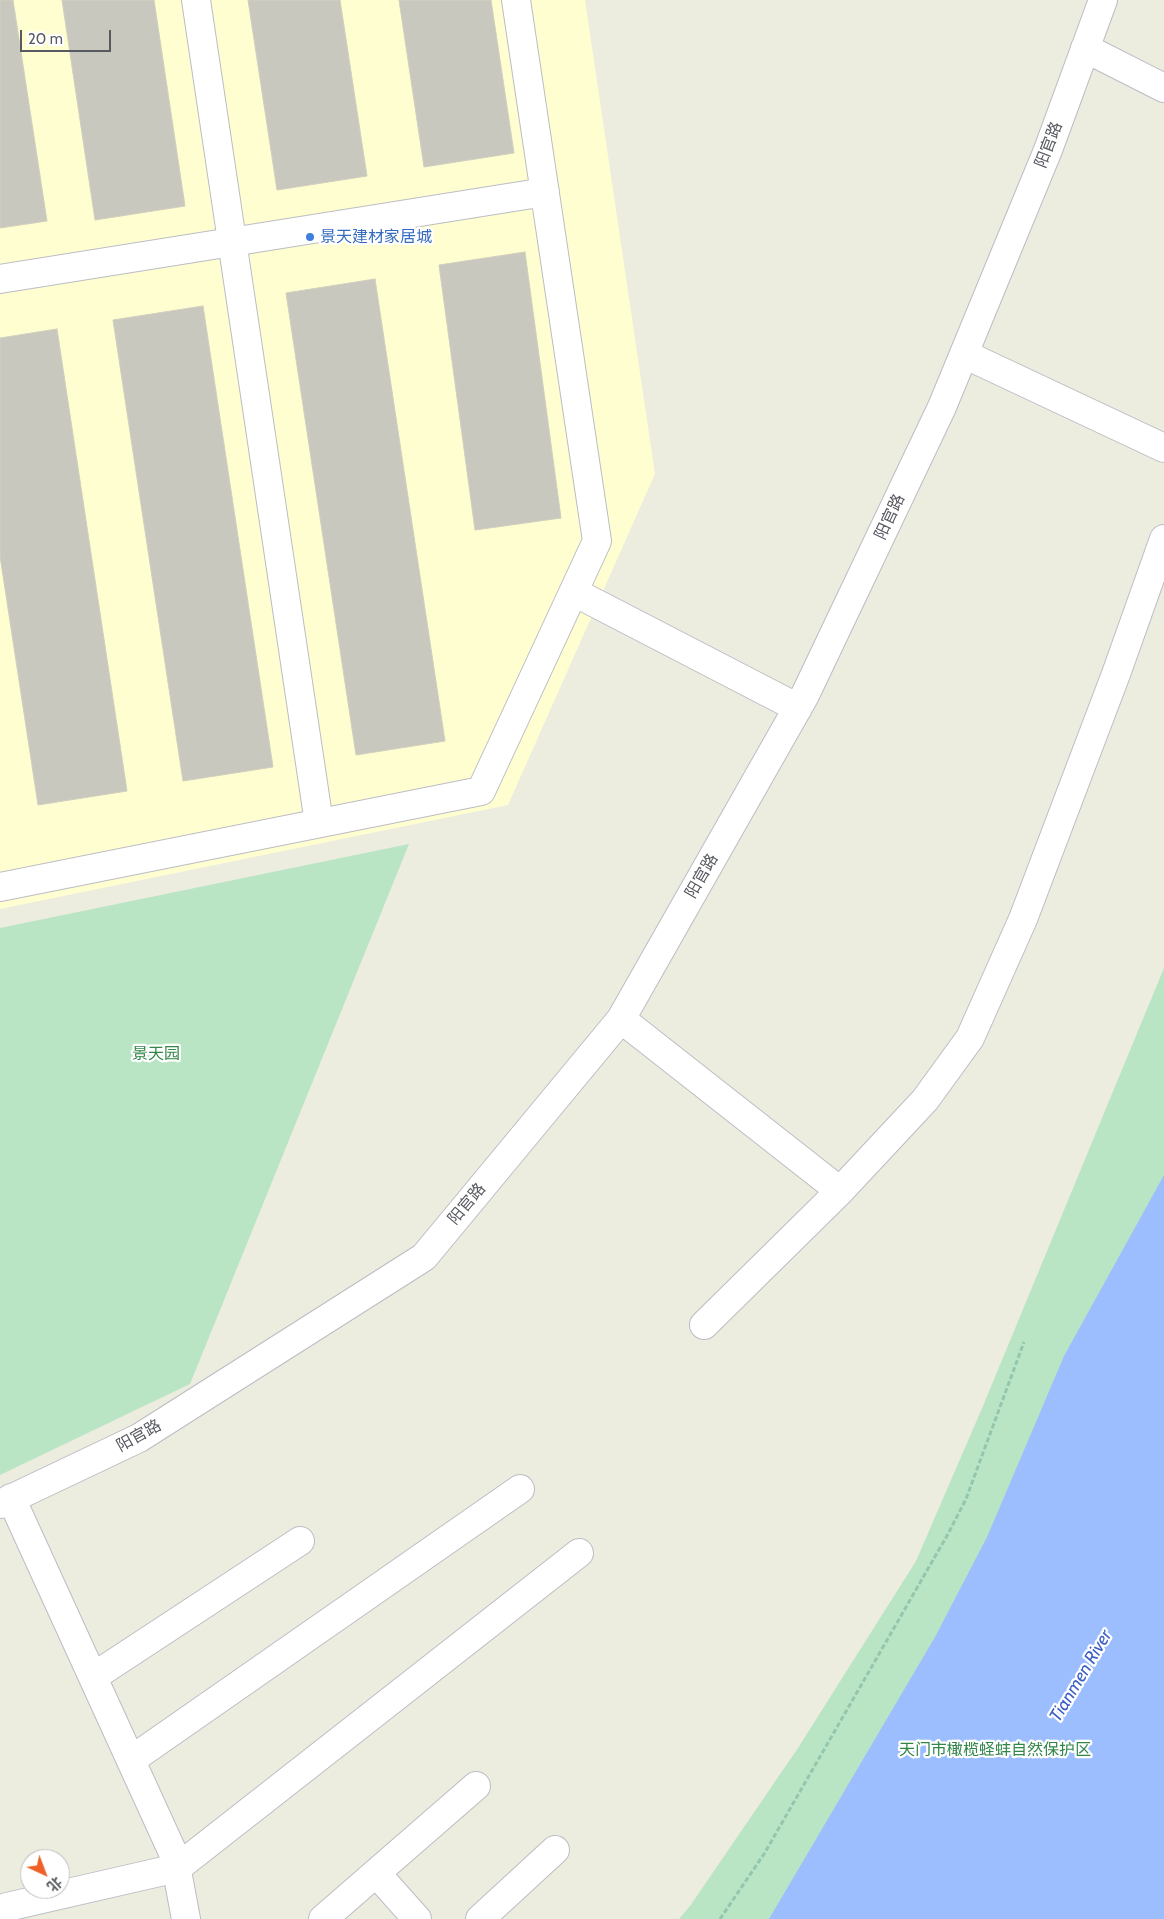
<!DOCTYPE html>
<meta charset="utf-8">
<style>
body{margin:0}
#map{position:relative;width:1164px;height:1919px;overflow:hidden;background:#ececdf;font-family:Cabin,"Noto Sans SC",sans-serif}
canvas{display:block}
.north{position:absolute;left:20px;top:1849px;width:50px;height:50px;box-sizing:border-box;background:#fff;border:1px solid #bcbdc0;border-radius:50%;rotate:137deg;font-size:14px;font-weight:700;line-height:20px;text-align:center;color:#585a61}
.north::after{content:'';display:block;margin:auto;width:18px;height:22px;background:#ee6023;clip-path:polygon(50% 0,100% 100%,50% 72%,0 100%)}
.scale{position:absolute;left:20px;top:30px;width:91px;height:22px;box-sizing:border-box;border:2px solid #585a61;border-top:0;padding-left:6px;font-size:15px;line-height:18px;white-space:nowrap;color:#585a61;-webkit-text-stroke:4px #fff;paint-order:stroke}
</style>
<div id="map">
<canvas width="1164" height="1919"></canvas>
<div class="north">北</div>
<div class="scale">20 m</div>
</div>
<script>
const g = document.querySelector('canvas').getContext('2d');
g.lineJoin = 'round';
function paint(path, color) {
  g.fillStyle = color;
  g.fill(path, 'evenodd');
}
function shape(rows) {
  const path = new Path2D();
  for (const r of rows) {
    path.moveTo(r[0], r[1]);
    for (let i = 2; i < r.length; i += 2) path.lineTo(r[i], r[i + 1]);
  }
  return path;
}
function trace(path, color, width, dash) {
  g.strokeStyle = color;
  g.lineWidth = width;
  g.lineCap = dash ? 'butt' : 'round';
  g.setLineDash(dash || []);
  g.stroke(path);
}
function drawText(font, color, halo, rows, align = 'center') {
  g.font = font + ' Cabin,"Noto Sans SC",sans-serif';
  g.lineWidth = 4.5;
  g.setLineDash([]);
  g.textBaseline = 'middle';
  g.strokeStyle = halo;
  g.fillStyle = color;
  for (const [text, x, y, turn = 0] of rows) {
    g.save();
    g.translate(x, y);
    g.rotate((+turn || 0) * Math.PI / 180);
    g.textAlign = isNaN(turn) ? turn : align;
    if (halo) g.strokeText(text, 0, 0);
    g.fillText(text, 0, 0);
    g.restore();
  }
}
paint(shape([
 [0,0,585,0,655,474,508,805,0,909]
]), '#fffed1');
paint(shape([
 [409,844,190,1384,0,1475,0,928],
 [1164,968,1164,1919,679,1919,690,1906,798,1748,916,1561,983,1406]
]), '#bae5c4');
paint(shape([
 [1164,1175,1164,1919,769,1919,935,1637,987,1537,1064,1356]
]), '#9cbeff');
const building = shape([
 [0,0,13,0,47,221,0,228,0,0],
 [62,0,154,0,185,206,95,220,62,0],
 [248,0,340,0,367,176,277,190,248,0],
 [399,0,491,0,514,153,424,167,399,0],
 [525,252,561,518,475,530,439,265,525,252],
 [375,279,445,741,356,755,286,293,375,279],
 [203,306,273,767,183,781,113,320,203,306],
 [57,329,127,791,38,805,0,556,0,338,57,329]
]);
paint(building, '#c9c8be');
trace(building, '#d1cfbe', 1);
const minor = shape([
 [196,0,319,823],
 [1085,48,1164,88],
 [0,279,545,192],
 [964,354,1164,448],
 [574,592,798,708],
 [0,887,481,791,597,541,516,0],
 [621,1019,840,1191],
 [704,1325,840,1191,925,1100,970,1038,1023,919,1116,674,1164,539],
 [11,1498,174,1855,186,1919],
 [0,1504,139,1438,424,1257,621,1019,805,695,942,407,1048,150,1103,0],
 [93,1677,300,1541],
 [131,1760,520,1489],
 [376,1873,417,1919],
 [7,1907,177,1868,579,1553],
 [323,1919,476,1786],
 [480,1919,555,1850]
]);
trace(minor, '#bcbdc4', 30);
trace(shape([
 [720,1919,764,1854,948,1534,966,1499,1024,1342]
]), '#93c6ad', 3, [5, 2.5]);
trace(minor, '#fff', 28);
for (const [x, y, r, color] of [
 [310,237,5,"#3f7fe0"]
]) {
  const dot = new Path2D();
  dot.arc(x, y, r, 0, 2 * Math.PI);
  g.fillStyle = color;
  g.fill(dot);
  trace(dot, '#fff', 2);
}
drawText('16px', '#585a61', '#fff', [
 ["阳官路",1049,145,-69],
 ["阳官路",890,517,-65],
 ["阳官路",702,876,-60],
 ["阳官路",467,1204,-50],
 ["阳官路",139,1436,-29]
]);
drawText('16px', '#366cbe', '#fff', [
 ["景天建材家居城",320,237]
], 'left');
drawText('16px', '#328649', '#fff', [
 ["景天园",156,1054],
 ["天门市橄榄蛏蚌自然保护区",995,1750]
]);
drawText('italic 18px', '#3c60c5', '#fff', [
 ["Tianmen River",1081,1676,-59]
]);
</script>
